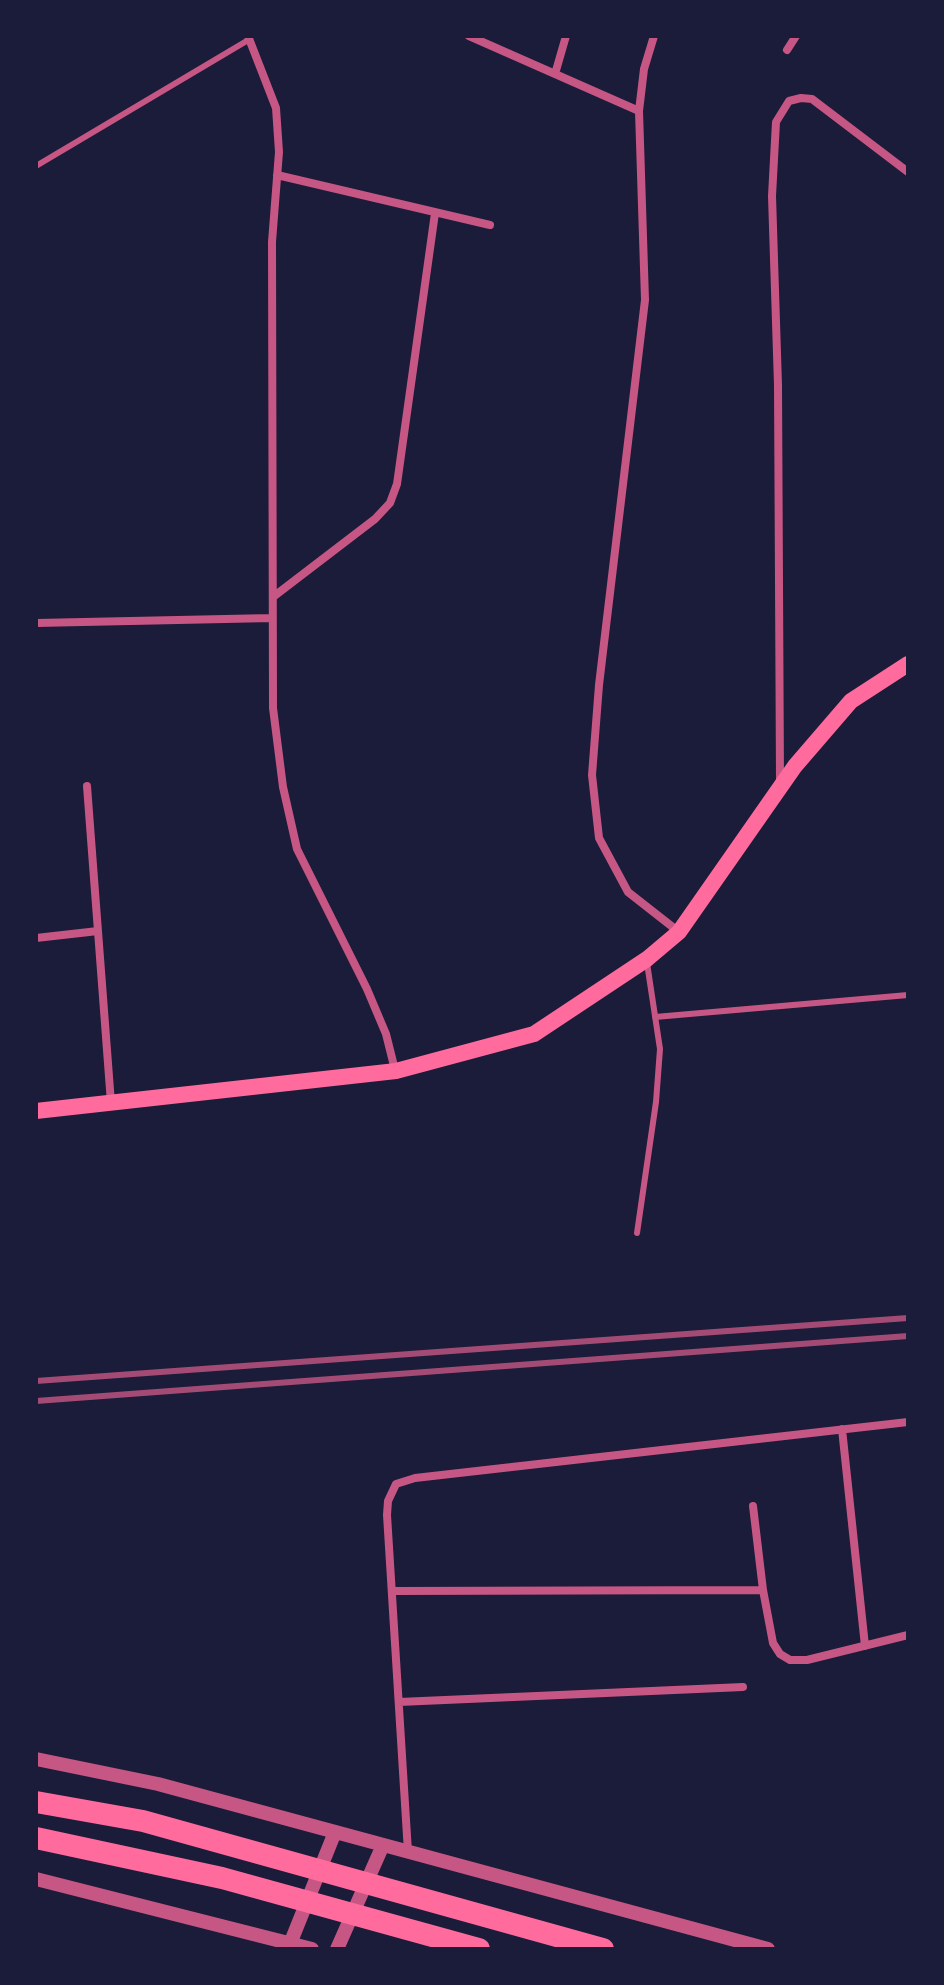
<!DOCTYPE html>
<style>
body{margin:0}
#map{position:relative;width:944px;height:1985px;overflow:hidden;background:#1b1b3a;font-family:"Sofia Sans Condensed",sans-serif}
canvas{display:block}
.frame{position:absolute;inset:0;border:38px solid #1b1b3a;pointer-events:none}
</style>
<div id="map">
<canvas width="944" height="1985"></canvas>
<div class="frame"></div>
</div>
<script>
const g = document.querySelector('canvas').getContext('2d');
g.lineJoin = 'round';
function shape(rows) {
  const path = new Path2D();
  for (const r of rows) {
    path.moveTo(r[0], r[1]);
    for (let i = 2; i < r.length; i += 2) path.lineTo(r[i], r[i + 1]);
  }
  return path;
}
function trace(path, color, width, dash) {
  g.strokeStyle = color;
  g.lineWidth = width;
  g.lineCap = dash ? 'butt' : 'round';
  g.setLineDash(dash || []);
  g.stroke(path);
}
trace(shape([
 [36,166,250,39],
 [655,1017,908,995],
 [637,1233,656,1102,660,1049,647,963]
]), '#c65784', 6);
trace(shape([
 [248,36,276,108,279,152,272,242,273,708,283,787,297,849,367,989,386,1034,395,1070],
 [469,36,639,111],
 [654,36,644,69,639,111,645,300,599,685,592,775,599,838,628,892,679,932],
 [787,50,796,36],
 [555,74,566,36],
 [277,175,490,225],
 [273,597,375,519,390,503,397,484,435,213],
 [36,623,272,618],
 [780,782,778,385,772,196,776,122,789,101,801,98,812,99,908,172],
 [87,786,111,1103],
 [36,938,98,931],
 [842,1429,865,1646],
 [753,1506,763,1590,773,1643,780,1654,790,1660,807,1660,908,1635],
 [393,1591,763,1590],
 [399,1702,743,1687],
 [408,1852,387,1515,388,1501,396,1484,415,1478,908,1422]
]), '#c65784', 8);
trace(shape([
 [36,1759,158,1784,768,1949],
 [36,1879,312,1949],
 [288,1949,335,1832],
 [337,1949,383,1845]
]), '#c65784', 14);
trace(shape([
 [36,1111,396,1071,534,1034,647,959,679,932,795,766,851,701,908,664]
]), '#ff6b9d', 16);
trace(shape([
 [36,1802,143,1821,603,1949],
 [36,1838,222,1878,479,1949]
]), '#ff6b9d', 22);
trace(shape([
 [36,1381,908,1318],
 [36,1401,908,1336]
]), '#a44b75', 6);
</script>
